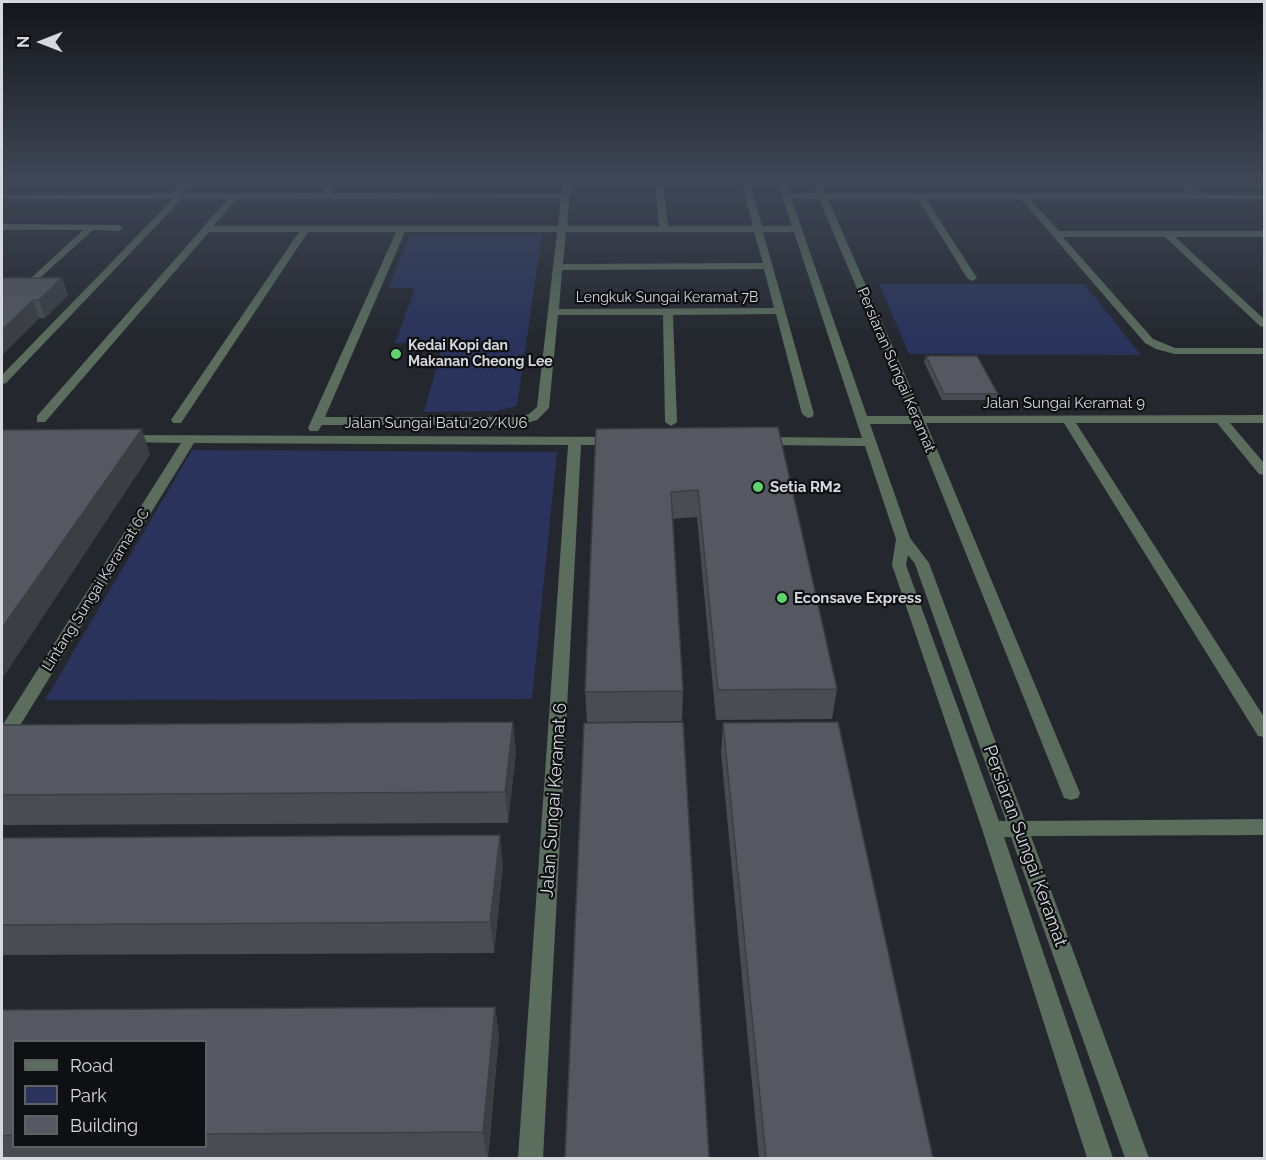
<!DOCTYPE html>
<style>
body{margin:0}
#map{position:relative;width:1266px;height:1160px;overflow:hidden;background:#24272e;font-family:Raleway,sans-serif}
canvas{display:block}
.frame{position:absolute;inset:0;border:3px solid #d7d8dd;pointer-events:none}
.legend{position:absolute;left:12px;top:1040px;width:195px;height:108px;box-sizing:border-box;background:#0f1013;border:2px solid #5f6064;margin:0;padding:8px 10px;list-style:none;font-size:18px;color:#d7d8dd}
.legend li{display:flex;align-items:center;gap:12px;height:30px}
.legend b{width:30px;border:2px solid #5f6064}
.north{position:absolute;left:12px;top:12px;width:60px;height:60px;-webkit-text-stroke:4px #0f1013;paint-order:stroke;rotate:270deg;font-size:16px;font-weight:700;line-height:24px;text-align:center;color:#d7d8dd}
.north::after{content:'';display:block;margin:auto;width:21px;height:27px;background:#d7d8dd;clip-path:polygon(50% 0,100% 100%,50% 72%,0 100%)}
</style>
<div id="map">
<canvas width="1266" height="1160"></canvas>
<div class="frame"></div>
<ul class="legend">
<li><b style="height:8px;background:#5b6d5c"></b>Road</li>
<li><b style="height:16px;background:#29335b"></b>Park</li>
<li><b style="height:16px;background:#555860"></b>Building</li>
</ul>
<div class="north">N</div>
</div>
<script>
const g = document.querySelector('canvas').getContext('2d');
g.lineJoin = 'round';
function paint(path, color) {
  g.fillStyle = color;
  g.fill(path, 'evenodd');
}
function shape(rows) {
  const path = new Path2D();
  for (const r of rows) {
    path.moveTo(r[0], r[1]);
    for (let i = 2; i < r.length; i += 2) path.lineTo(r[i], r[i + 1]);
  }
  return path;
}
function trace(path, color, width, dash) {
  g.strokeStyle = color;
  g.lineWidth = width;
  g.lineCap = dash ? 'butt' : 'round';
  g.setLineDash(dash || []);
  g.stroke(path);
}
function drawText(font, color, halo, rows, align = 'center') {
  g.font = font + ' Raleway,sans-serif';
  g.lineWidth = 4.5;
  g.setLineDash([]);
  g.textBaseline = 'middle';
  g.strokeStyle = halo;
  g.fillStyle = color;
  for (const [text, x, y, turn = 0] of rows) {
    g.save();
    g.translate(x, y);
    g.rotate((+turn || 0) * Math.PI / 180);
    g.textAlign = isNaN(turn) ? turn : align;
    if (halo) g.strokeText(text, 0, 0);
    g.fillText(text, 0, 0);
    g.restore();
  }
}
paint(shape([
 [542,234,517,406,497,411,424,412,443,343,395,343,415,288,388,288,410,235],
 [879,284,1084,284,1141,355,909,354],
 [192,450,557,452,532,699,45,700]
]), '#29335b');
paint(shape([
 [5,181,14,181,2,189,2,184,5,181],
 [184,181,193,181,180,194,322,194,331,181,339,181,330,194,562,194,563,181,571,181,567,226,659,226,655,181,663,181,668,226,753,226,741,181,749,181,762,226,792,226,777,181,785,181,789,194,817,194,812,181,820,181,825,194,1190,194,1174,181,1183,181,1200,194,1264,195,1264,199,1030,199,1059,231,1264,231,1264,237,1175,237,1264,319,1264,327,1260,326,1165,237,1063,237,1153,339,1175,348,1264,348,1264,354,1175,354,1156,349,1145,343,1021,199,926,199,977,278,972,281,967,278,918,199,828,199,923,416,1264,415,1264,423,1230,423,1264,463,1264,475,1259,474,1217,423,1076,423,1264,717,1264,737,1258,736,1064,423,926,423,1080,793,1078,798,1071,800,1064,798,1062,793,914,424,870,424,910,538,929,563,1025,821,1264,819,1264,835,1031,836,1149,1158,1125,1158,1011,837,1004,837,1113,1158,1087,1158,982,829,892,565,896,539,865,446,763,445,757,441,763,437,862,438,794,232,763,232,814,414,812,417,808,418,802,414,776,314,673,315,677,422,671,426,665,422,663,315,558,315,549,408,537,420,519,425,322,425,318,431,310,431,308,428,396,232,308,232,181,423,173,423,171,420,299,232,209,232,45,422,37,422,37,416,228,199,182,199,6,383,2,384,2,375,173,199,2,199,2,195,170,194,184,181],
 [561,198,558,226,213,226,237,199,561,198],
 [791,198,819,199,911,416,867,416,791,198],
 [405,232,557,232,537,407,529,414,518,417,325,417,405,232],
 [566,232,754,232,763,263,563,264,566,232],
 [764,269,774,308,559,309,562,270,764,269],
 [908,555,915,564,1006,821,999,821,906,565,908,555],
 [2,224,119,225,123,228,119,231,93,230,21,295,18,294,18,290,83,230,2,230,2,224],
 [127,435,616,437,622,441,616,445,581,445,543,1158,518,1158,568,445,194,443,8,745,2,746,2,726,181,443,123,442,121,439,123,436,127,435]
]), '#5b6d5c');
paint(shape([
 [2,278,62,278,68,295,45,318,39,318,2,355],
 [926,356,998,394,997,400,942,400,924,362],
 [778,427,837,689,832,719,716,720,697,517,672,519,683,691,682,721,587,722,585,692,596,429],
 [723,723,933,1158,759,1158,721,753],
 [2,725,516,752,508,823,2,825],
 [2,838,503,865,494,953,2,955],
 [495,1007,499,1036,488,1158,2,1158,2,1010],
 [14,1041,206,1041,206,1146,14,1146]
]), '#494c53');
paint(shape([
 [62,278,68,295,45,318,39,300],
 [33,300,39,318,2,355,2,330],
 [142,429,150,455,2,679,2,628],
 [513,722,516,752,508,823,505,792],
 [500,835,503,865,494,953,490,922],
 [495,1007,499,1036,487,1158,483,1132]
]), '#3c3e43');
const building = shape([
 [2,278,62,278,39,300,33,300,2,330,2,278],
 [926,356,977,356,998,394,944,394,926,356],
 [778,427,837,689,718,690,698,490,671,492,683,691,585,692,596,429,778,427],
 [142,429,2,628,2,430,142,429],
 [513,722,505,792,2,795,2,725,513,722],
 [683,722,709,1158,565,1158,584,723,683,722],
 [838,722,933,1158,766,1158,723,723,838,722],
 [500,835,490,922,2,925,2,838,500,835],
 [495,1007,483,1132,206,1134,206,1041,14,1041,14,1135,2,1136,2,1010,495,1007]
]);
paint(building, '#555860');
trace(building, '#3c3e43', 1.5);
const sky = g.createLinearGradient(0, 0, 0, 343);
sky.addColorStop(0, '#141519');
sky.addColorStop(0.53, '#3f4757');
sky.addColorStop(1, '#3f475700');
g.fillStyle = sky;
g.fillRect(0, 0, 1266, 343);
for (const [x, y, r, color] of [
 [396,354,6,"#5ed56c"],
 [758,487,6,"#5ed56c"],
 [782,598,6,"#5ed56c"]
]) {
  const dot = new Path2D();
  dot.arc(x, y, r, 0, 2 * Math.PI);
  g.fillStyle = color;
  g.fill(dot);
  trace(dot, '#0f1013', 2);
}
drawText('14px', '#d7d8dd', '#0f1013', [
 ["Lengkuk Sungai Keramat 7B",667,298]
]);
drawText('bold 14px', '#d7d8dd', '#0f1013', [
 ["Kedai Kopi dan",408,346],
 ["Makanan Cheong Lee",408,362]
], 'left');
drawText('15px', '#d7d8dd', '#0f1013', [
 ["Persiaran Sungai Keramat",896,370,67],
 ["Jalan Sungai Keramat 9",1064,403],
 ["Jalan Sungai Batu 20/KU6",436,423],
 ["Lintang Sungai Keramat 6C",96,590,-58]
]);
drawText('bold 15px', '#d7d8dd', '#0f1013', [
 ["Setia RM2",770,487],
 ["Econsave Express",794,598]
], 'left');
drawText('18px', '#d7d8dd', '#0f1013', [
 ["Jalan Sungai Keramat 6",554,800,-86],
 ["Persiaran Sungai Keramat",1025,846,70]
]);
</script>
